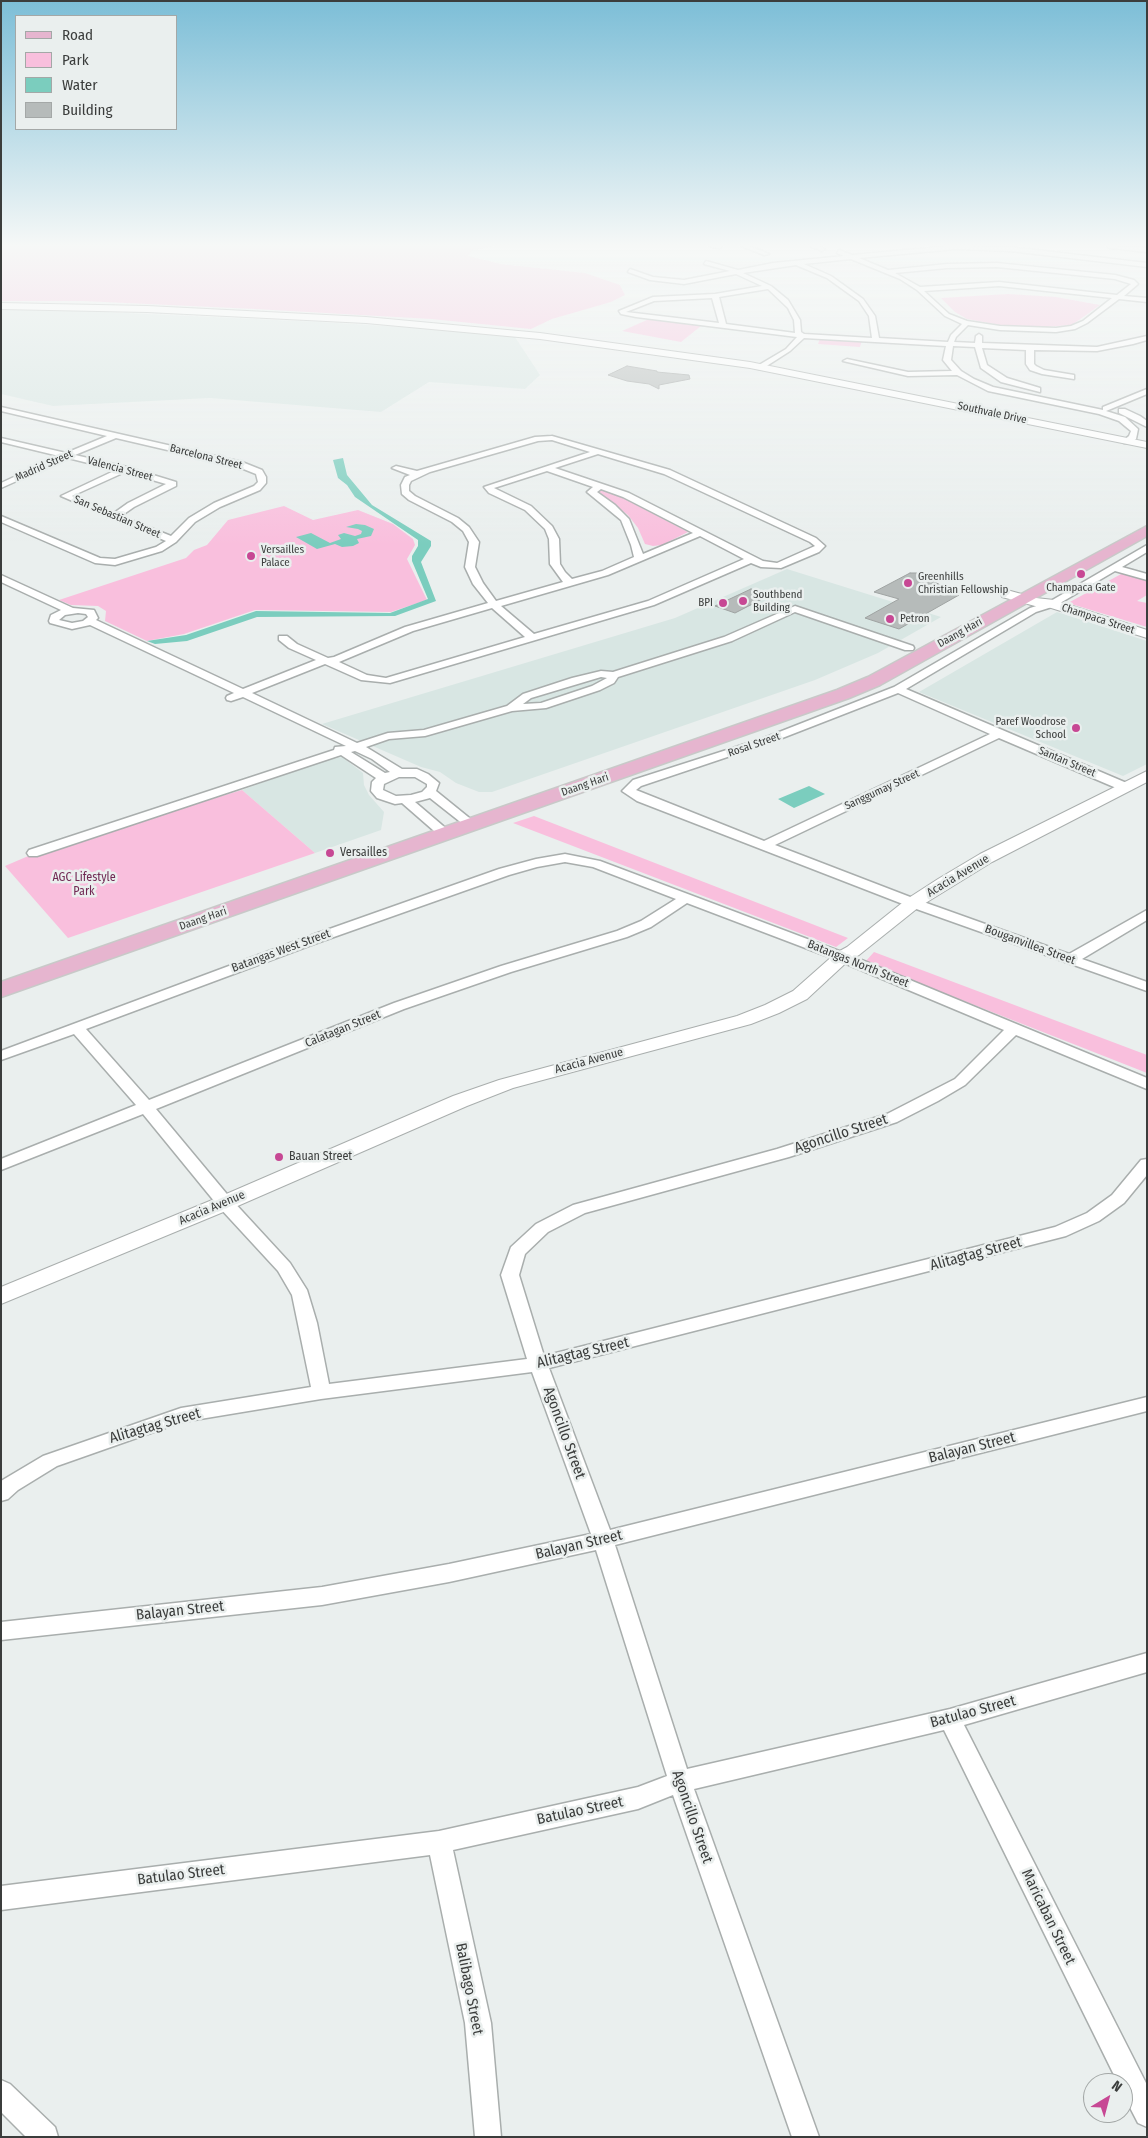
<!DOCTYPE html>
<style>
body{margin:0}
#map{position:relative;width:1148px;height:2138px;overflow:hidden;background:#eaefee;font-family:"Fira Sans Condensed",sans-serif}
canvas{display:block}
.frame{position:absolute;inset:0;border:2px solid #3b3d3c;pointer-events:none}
.legend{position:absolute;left:15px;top:15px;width:162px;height:115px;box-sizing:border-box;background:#eaefee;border:1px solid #a4a8a7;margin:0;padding:6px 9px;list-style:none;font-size:15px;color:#3b3d3c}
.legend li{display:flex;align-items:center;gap:10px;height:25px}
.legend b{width:25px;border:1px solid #a4a8a7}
.north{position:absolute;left:1083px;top:2073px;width:50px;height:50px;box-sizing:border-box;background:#eaefee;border:1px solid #a4a8a7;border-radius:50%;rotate:37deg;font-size:14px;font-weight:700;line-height:20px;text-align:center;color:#3b3d3c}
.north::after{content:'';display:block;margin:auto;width:18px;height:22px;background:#c74894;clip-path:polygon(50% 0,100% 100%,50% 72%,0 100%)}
</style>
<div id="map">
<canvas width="1148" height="2138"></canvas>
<div class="frame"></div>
<ul class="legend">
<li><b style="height:6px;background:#e6b5cf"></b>Road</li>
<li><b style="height:14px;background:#f9bfdd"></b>Park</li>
<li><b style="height:14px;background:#7bcdbe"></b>Water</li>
<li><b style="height:14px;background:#b6bbba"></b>Building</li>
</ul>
<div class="north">N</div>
</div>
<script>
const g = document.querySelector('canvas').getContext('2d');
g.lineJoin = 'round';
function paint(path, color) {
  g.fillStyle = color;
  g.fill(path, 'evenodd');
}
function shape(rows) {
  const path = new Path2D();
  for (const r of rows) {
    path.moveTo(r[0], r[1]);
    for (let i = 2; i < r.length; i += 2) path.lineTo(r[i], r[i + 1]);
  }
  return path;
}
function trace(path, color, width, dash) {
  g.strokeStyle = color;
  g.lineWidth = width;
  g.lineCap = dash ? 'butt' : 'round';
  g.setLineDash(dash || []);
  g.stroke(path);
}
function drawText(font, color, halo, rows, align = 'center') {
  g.font = font + ' "Fira Sans Condensed",sans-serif';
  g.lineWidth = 5;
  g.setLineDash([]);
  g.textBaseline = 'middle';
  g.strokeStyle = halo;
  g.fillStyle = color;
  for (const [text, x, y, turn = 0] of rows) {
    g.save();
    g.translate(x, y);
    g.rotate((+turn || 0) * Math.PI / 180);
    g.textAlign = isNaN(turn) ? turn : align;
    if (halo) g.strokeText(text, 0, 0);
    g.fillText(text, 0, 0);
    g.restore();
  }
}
paint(shape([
 [41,309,321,322,451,330,515,337,540,375,525,389,429,382,381,412,210,398,53,406,1,394,1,310],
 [787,569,941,617,878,653,815,680,492,792,479,792,456,783,440,772,421,767,322,724,675,618],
 [1057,612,1147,641,1147,764,1123,776,919,692],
 [342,757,363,773,364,785,369,795,384,812,381,830,315,853,242,790,319,762]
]), '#d8e6e3');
paint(shape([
 [1,246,495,246,472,250,468,256,501,264,585,273,620,285,625,295,611,302,552,319,531,329,431,319,255,309,83,301,1,301],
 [1008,294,1056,297,1100,305,1072,325,1045,327,1005,326,967,319,955,312,941,298],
 [649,319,701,326,681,342,622,331],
 [820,338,862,340,860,347,818,344],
 [601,490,621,497,688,532,662,545,653,546,645,544,638,528,628,515,597,491],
 [284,506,313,520,358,510,393,524,413,539,415,545,407,559,427,600,391,612,255,610,184,634,147,641,105,621,106,611,98,606,71,605,59,600,186,558,194,550,207,545,228,520],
 [1123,573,1147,580,1147,595,1137,601,1147,603,1147,627,1068,603],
 [242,790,315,853,68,938,5,866,47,848],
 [534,816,848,938,836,947,513,823],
 [874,952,1147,1055,1147,1073,865,962]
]), '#f9bfdd');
paint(shape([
 [343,458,347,475,372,505,431,541,431,546,421,562,436,601,395,616,257,617,187,641,155,644,147,641,186,635,256,611,390,613,428,599,412,561,412,556,418,546,418,540,355,497,347,485,338,478,333,460],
 [356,524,365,525,374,529,371,536,357,539,359,543,353,546,342,547,335,544,317,549,296,537,311,533,330,543,341,539,338,535,344,533,355,536,361,534,362,531,358,529,346,527],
 [809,786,825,794,794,808,778,799]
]), '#7bcdbe');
const building = shape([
 [627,366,657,371,657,372,689,375,690,379,659,385,659,389,649,384,627,381,608,375,627,366],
 [910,573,918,573,959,595,899,629,865,618,899,599,874,592,910,573],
 [751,589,770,595,735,613,715,606,751,589]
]);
paint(building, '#b6bbba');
trace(building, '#9fa3a2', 1);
const minor = shape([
 [709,246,722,246,719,248,709,246],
 [741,246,749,246,769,254,764,255,741,246],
 [810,246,818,246,825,249,822,251,810,246],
 [950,246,1010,247,1147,263,1147,267,1010,251,956,249,859,258,888,270,947,264,997,263,1115,275,1134,280,1138,284,1124,296,1147,298,1147,302,1119,299,1087,323,1075,329,1056,332,1000,330,968,325,956,337,954,342,975,343,976,336,979,334,982,336,982,343,1097,347,1147,336,1147,340,1133,344,1097,351,1034,350,1034,364,1036,366,1044,370,1074,375,1074,379,1042,374,1030,370,1026,364,1026,350,982,348,987,365,1007,378,1040,388,1040,392,1001,382,981,368,975,347,953,346,951,360,961,371,974,379,993,387,1103,410,1103,407,1147,389,1147,394,1106,411,1125,417,1138,429,1136,439,1130,443,1124,443,1123,441,1129,436,1131,431,1119,421,1099,414,988,391,957,375,908,376,843,361,847,359,908,372,952,371,943,360,946,346,804,338,790,351,762,369,759,369,759,365,786,349,797,337,636,317,621,314,619,311,653,297,715,294,762,286,736,274,684,284,650,280,628,272,630,269,653,277,684,280,730,271,704,264,706,261,738,270,773,263,844,256,837,253,839,250,852,255,950,246],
 [851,259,900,279,917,290,945,316,962,324,951,335,948,342,879,338,875,316,863,299,831,276,804,264,851,259],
 [796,265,827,278,859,301,869,316,872,338,804,334,801,332,800,320,788,300,771,286,743,273,796,265],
 [997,267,1115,279,1131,284,1117,295,999,282,920,287,895,273,947,268,997,267],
 [999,286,1112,298,1083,321,1071,326,1056,328,1000,326,967,321,949,314,924,291,999,286],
 [768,289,788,308,794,320,795,333,726,324,719,297,768,289],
 [712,298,719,323,626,312,654,301,712,298],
 [1107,246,1147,248,1147,252,1110,248,1107,246],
 [1,407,242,462,262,470,266,477,266,483,260,490,220,507,195,522,176,542,162,551,115,565,95,563,1,522,1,516,100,558,115,559,156,547,166,541,61,496,116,470,68,458,1,488,1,483,59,456,1,442,1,438,66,453,107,436,1,411,1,407],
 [116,438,236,466,256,474,258,482,254,486,214,503,189,518,171,536,121,516,134,507,176,486,176,482,127,467,75,455,116,438],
 [125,472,166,484,128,503,114,513,72,496,125,472],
 [1119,409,1125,409,1140,416,1147,421,1147,427,1119,413,1119,409],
 [552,436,670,470,816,538,825,546,819,552,781,568,761,567,751,563,654,605,390,683,361,680,325,664,252,693,357,743,388,733,424,730,507,706,523,694,572,678,601,671,613,672,724,637,795,606,913,646,914,648,913,650,905,650,795,612,732,641,618,677,614,683,600,690,546,708,512,711,425,736,389,739,366,747,402,769,417,769,428,774,439,783,436,791,478,825,476,828,468,828,430,798,415,802,449,831,451,834,449,837,445,838,441,837,402,803,395,804,377,798,371,791,372,782,376,778,341,755,37,856,29,856,27,853,29,850,334,750,335,747,346,746,243,697,231,701,227,700,226,698,227,696,234,693,90,625,72,629,50,623,49,621,51,615,61,610,1,582,1,575,73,608,94,610,98,618,96,620,243,689,316,660,289,648,279,640,279,636,287,636,297,644,328,658,334,657,405,627,488,603,473,584,465,567,469,542,463,531,452,522,409,500,402,494,401,485,405,477,410,475,392,468,396,466,417,471,535,437,552,436],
 [552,440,590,452,484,487,489,493,525,510,545,529,549,539,550,564,563,582,496,601,483,583,475,567,479,542,469,527,458,518,415,496,409,491,409,485,411,481,430,472,538,441,552,440],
 [598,454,664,474,810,542,815,546,777,563,763,561,629,493,555,468,598,454],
 [547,471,593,487,587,492,621,520,631,545,634,557,602,571,572,579,565,572,560,564,559,539,552,526,531,506,494,488,547,471],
 [601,489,623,497,693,533,643,554,629,519,615,505,597,492,601,489],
 [700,536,744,559,648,601,534,634,501,606,608,575,700,536],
 [492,608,525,637,386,678,367,675,339,662,413,631,492,608],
 [78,613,86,614,88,617,83,621,72,623,59,620,65,615,78,613],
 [601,677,607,678,592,686,541,703,523,704,531,698,601,677],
 [355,751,372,759,390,772,385,773,351,752,355,751],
 [399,777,415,777,427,784,427,787,422,792,411,795,396,796,383,790,384,784,399,777],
 [1147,545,1147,552,1122,567,1147,574,1147,580,1115,571,1055,606,1036,612,906,689,1129,784,1131,787,1129,790,1121,790,999,738,775,845,918,900,1069,954,1147,910,1147,920,1082,959,1147,982,1147,991,908,906,637,801,622,791,633,780,764,738,894,687,1030,608,1049,602,1147,545],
 [898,693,990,734,764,841,636,790,641,786,772,742,898,693],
 [565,854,600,861,847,954,1147,1078,1147,1089,1016,1035,965,1085,938,1101,897,1122,789,1157,585,1213,548,1232,525,1254,519,1275,544,1356,1055,1227,1087,1213,1112,1195,1141,1160,1147,1159,1147,1175,1124,1203,1099,1221,1066,1236,549,1368,610,1530,1147,1397,1147,1411,615,1545,687,1769,950,1709,1147,1653,1147,1672,964,1725,1147,2085,1147,2127,1138,2123,1123,2094,1123,2083,1118,2083,944,1730,694,1789,819,2137,792,2137,673,1795,638,1809,453,1850,491,2023,501,2137,475,2137,465,2023,430,1855,1,1910,1,1886,439,1831,638,1787,667,1776,596,1550,449,1582,322,1605,1,1640,1,1622,322,1587,449,1564,591,1534,532,1372,321,1399,182,1422,57,1466,18,1490,8,1499,1,1501,1,1481,43,1456,181,1408,311,1387,292,1295,278,1271,219,1207,143,1114,1,1170,1,1159,136,1105,74,1034,1,1060,1,1051,304,938,499,869,536,859,565,854],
 [565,862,593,867,676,899,641,921,617,931,501,966,394,1003,149,1100,86,1029,314,944,509,875,537,867,565,862],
 [687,903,837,960,1004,1030,955,1079,887,1114,777,1149,573,1205,536,1224,511,1247,501,1275,527,1359,329,1384,317,1323,307,1290,290,1263,231,1199,156,1109,404,1009,511,972,627,937,651,927,687,903],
 [1,2080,10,2084,55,2127,58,2137,26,2137,1,2112,1,2080]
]);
const tertiary = shape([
 [1,303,147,306,366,317,540,333,750,362,1147,442,1147,448,750,368,540,339,366,323,147,312,1,309,1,303],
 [1007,590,1036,598,1054,600,1147,630,1147,638,1048,607,1035,606,1002,597,1001,594,1002,591,1007,590],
 [1147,771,1147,782,992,862,919,907,859,955,848,961,807,999,779,1013,751,1024,513,1088,467,1106,233,1208,1,1304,1,1287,217,1198,453,1096,499,1080,737,1016,765,1005,793,991,836,953,847,947,907,899,938,879,980,854,1147,771]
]);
const primary = shape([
 [1147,526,1147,536,880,685,849,698,1,997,1,982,837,690,868,677,1147,526]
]);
trace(minor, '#a9aead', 3);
trace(tertiary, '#a9aead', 2);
trace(primary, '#c8c9c8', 3);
paint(minor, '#fff');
paint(tertiary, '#fff');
paint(primary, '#e6b5cf');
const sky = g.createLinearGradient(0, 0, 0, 545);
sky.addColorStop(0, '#7cbed7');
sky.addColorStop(0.45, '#f6f8f7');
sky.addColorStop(1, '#f6f8f700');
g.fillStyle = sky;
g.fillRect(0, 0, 1148, 545);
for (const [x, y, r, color] of [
 [251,556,5,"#c74894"],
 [1081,574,5,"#c74894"],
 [908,583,5,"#c74894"],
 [743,601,5,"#c74894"],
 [723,603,5,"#c74894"],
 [890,619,5,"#c74894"],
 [1076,728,5,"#c74894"],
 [330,853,5,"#c74894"],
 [279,1157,5,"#c74894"]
]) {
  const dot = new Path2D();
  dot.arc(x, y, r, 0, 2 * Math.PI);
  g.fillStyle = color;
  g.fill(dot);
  trace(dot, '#eaefee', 2);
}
drawText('11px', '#3b3d3c', '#eaefee', [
 ["Southvale Drive",992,413,12],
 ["Barcelona Street",206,457,14],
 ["Madrid Street",44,466,-24],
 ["Valencia Street",120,469,15],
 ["San Sebastian Street",117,517,23],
 ["Champaca Street",1098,619,18],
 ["Daang Hari",960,633,-29],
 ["Rosal Street",754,745,-19],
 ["Santan Street",1067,762,23],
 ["Daang Hari",585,785,-19],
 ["Sanggumay Street",882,790,-25],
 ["Daang Hari",203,919,-19]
]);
drawText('11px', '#3b3d3c', '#eaefee', [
 ["Versailles",261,550],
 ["Palace",261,563],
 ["Greenhills",918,577],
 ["Christian Fellowship",918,590],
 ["Champaca Gate",1081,588,"center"],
 ["Southbend",753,595],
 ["Building",753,608],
 ["BPI",713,603,"right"],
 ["Petron",900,619],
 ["Paref Woodrose",1066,722,"right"],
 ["School",1066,735,"right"]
], 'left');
drawText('12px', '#3b3d3c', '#eaefee', [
 ["Versailles",340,853],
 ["Bauan Street",289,1157]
], 'left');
drawText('12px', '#3b3d3c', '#eaefee', [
 ["Acacia Avenue",958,876,-31],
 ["Bouganvillea Street",1030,945,20],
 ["Batangas West Street",281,951,-20],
 ["Batangas North Street",858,964,22],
 ["Calatagan Street",343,1029,-22],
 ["Acacia Avenue",589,1061,-15],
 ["Acacia Avenue",212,1208,-23]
]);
drawText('12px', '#712954', '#eaefee', [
 ["AGC Lifestyle",84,878],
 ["Park",84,892]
]);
drawText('15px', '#3b3d3c', '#eaefee', [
 ["Agoncillo Street",841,1134,-18],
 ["Alitagtag Street",976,1254,-15],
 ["Alitagtag Street",583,1353,-13],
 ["Alitagtag Street",155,1426,-16],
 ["Agoncillo Street",564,1433,70],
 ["Balayan Street",972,1448,-14],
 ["Balayan Street",579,1545,-13],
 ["Balayan Street",180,1611,-6],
 ["Batulao Street",973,1712,-15],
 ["Batulao Street",580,1811,-12],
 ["Agoncillo Street",692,1817,71],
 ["Batulao Street",181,1875,-7],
 ["Maricaban Street",1048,1917,64],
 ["Balibago Street",469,1989,79]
]);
</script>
